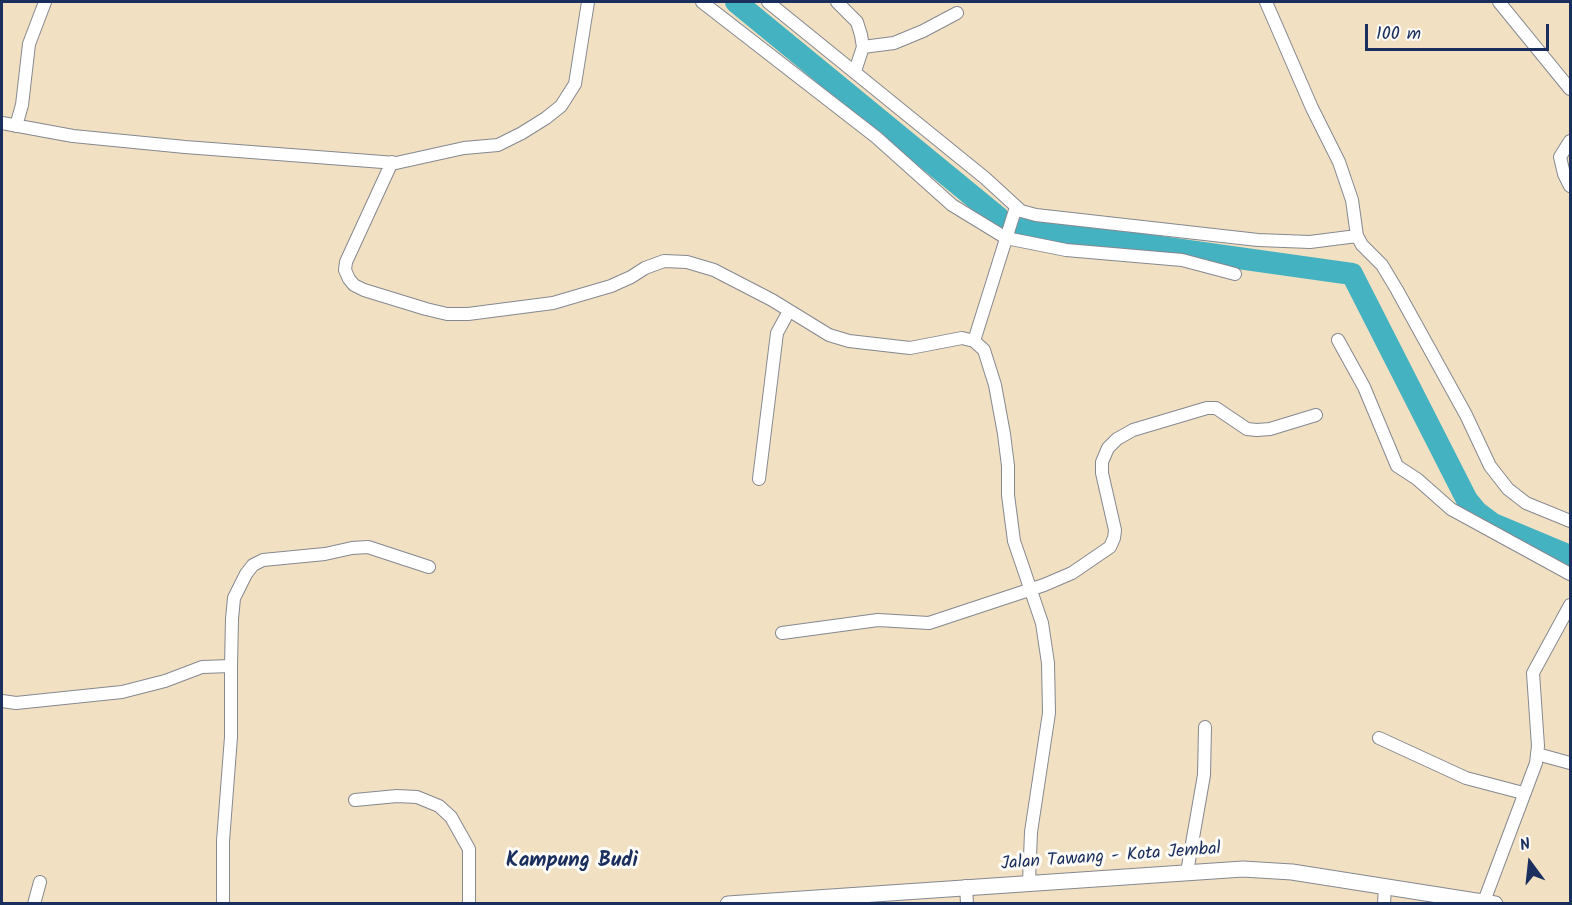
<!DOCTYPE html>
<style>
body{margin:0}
#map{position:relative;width:1572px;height:905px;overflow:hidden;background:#f2e0c2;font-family:Kalam,sans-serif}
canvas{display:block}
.frame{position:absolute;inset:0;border:3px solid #1b2f5e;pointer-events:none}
.north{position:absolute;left:1500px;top:833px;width:60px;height:60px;-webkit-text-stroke:4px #fdfcf7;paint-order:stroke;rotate:345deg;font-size:16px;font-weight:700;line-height:24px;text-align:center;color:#1b2f5e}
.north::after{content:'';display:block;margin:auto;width:21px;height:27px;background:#1b2f5e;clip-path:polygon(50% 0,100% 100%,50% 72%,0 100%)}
.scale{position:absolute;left:1365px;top:24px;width:184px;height:27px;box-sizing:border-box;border:3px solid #1b2f5e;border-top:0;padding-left:8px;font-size:18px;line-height:21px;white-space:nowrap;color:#1b2f5e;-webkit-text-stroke:4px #fdfcf7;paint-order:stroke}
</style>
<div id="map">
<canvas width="1572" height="905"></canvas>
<div class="frame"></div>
<div class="north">N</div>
<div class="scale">100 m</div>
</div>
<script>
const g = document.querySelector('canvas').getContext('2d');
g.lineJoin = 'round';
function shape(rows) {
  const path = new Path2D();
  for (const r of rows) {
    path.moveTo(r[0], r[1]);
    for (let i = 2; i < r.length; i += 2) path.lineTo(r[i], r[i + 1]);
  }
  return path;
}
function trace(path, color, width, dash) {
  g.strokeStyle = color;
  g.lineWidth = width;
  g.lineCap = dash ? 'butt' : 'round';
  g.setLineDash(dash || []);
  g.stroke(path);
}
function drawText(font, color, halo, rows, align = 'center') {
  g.font = font + ' Kalam,sans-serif';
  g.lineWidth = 6;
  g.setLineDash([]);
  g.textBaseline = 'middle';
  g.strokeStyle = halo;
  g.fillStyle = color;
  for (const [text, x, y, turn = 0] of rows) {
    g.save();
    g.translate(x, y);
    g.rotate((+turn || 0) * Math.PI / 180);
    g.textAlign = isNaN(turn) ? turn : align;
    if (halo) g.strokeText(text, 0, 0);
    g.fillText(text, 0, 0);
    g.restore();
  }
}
trace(shape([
 [736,2,998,217],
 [1025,228,1352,274,1467,500,1477,512,1493,524,1570,556]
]), '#44b2c1', 22);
const minor = shape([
 [702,2,876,137,952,205,1006,238,1066,250,1182,260,1235,274],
 [768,2,985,178,1021,211,1036,215,1258,240,1310,242,1357,236,1362,245,1382,265,1397,290,1466,415,1490,466,1508,489,1526,503,1570,521],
 [837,2,857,22,861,35,863,47,855,71],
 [1266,2,1312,108,1339,162,1352,200,1357,236],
 [1499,2,1570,89],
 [863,47,894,43,923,31,957,13],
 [2,123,73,136,185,147,396,163,464,148,498,145,522,133,546,118,561,106,575,84,588,2],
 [16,126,22,105,29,44,45,2],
 [1570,141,1560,157,1564,174,1570,186],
 [392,162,346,262,345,270,349,279,354,285,364,290,426,309,447,314,468,314,553,303,611,286,631,277,645,268,664,261,687,262,714,270,772,300,829,335,849,341,910,348,962,338,974,341,984,350,995,385,1004,434,1008,466,1008,495,1014,541,1042,623,1048,663,1049,713,1031,832,1029,882],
 [1338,340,1364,387,1397,466,1417,479,1451,509,1570,574],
 [974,341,1016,207],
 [759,479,777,333,789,311],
 [782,633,878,620,929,623,1044,585,1072,573,1110,547,1114,538,1115,530,1102,473,1102,462,1108,448,1117,439,1133,430,1207,408,1216,408,1247,429,1257,430,1270,429,1316,415],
 [231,666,232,619,234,598,246,574,253,565,263,560,325,554,352,548,368,547,429,567],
 [2,701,16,703,122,692,165,681,202,667,231,666,231,737,223,841,223,904],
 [1379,738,1466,778,1523,793],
 [1537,754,1570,763],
 [355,800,397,796,417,797,439,806,451,817,469,849,469,904],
 [1187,872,1204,775,1205,727],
 [966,886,967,904],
 [34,904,40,882],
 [1384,904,1385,886],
 [1483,904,1536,763,1538,746,1533,673,1570,605]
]);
const major = shape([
 [728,904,1243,869,1292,872,1495,904]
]);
trace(minor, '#868890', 14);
trace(major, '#868890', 17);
trace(minor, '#fff', 12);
trace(major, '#fff', 15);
drawText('18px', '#1b2f5e', '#fdfcf7', [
 ["Jalan Tawang - Kota Jembal",1111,858,-4]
]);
drawText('bold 21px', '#1b2f5e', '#fdfcf7', [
 ["Kampung Budi",572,862]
]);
</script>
